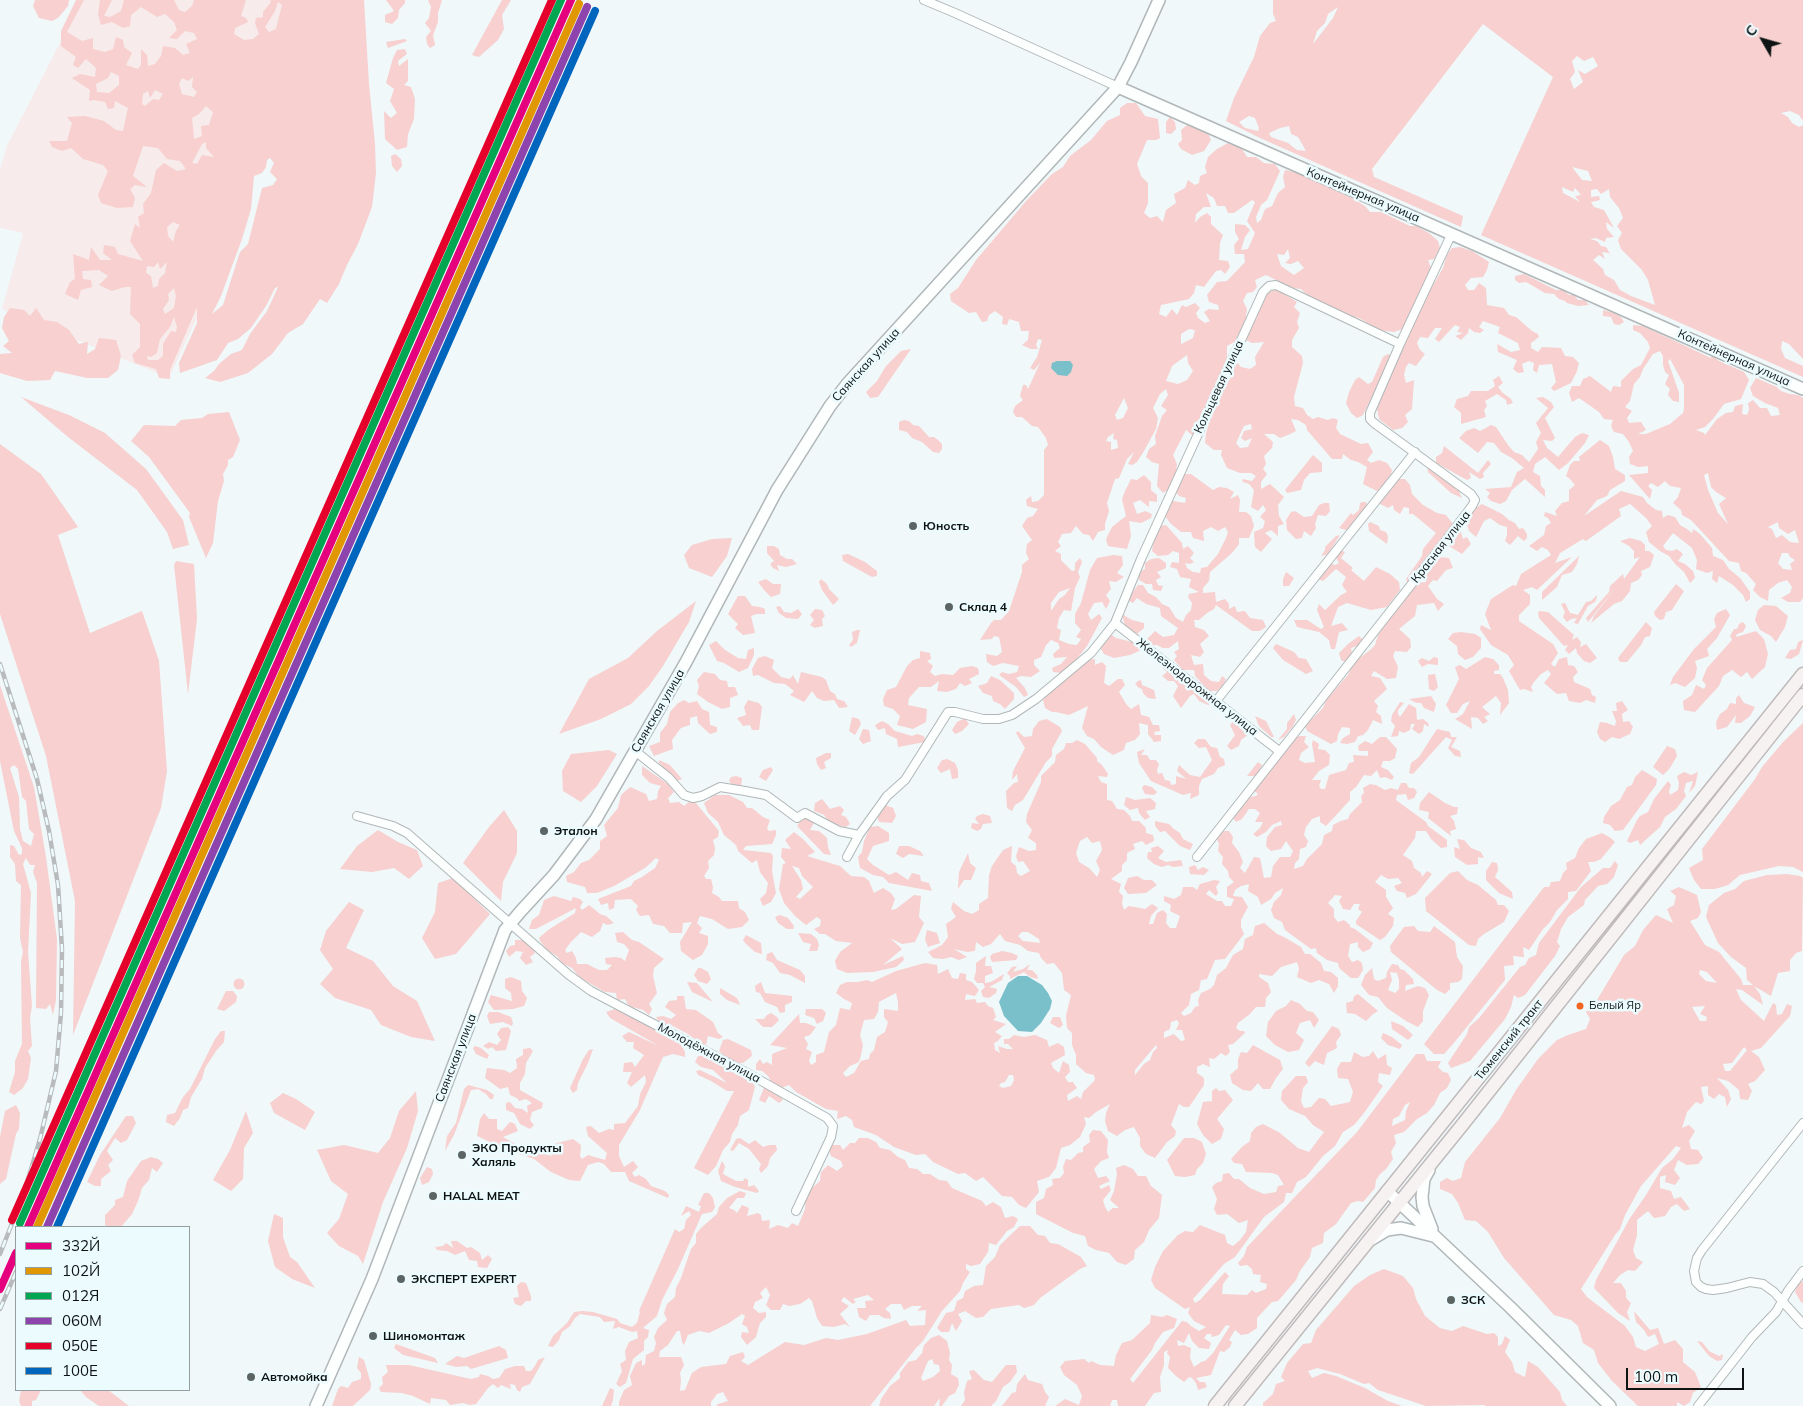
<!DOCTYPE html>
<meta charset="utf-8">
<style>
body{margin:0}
#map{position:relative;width:1803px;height:1406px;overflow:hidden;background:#f0f8fa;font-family:Mulish,sans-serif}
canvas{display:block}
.legend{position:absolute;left:15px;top:1226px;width:175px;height:165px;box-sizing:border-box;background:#ecfbfe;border:1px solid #939fa0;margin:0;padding:6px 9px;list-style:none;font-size:15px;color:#0e1414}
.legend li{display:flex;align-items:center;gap:10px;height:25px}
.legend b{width:25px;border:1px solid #939fa0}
.north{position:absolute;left:1738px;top:15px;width:50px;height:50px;-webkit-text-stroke:4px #ecfbfe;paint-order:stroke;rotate:308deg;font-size:14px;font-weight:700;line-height:20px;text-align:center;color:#0e1414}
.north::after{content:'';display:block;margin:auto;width:18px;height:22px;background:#0e1414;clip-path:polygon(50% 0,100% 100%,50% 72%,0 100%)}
.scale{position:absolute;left:1626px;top:1368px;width:118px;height:22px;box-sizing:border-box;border:2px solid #0e1414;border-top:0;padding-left:6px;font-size:15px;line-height:18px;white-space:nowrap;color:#0e1414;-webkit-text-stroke:4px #ecfbfe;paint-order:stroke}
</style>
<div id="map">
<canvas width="1803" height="1406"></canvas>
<ul class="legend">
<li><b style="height:6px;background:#e5007d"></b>332Й</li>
<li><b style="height:6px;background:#e09702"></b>102Й</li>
<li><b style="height:6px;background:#00a651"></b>012Я</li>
<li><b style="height:6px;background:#8e44ad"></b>060М</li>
<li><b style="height:6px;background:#e4002b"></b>050Е</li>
<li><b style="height:6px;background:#0065bd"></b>100Е</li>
</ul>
<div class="north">С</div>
<div class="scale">100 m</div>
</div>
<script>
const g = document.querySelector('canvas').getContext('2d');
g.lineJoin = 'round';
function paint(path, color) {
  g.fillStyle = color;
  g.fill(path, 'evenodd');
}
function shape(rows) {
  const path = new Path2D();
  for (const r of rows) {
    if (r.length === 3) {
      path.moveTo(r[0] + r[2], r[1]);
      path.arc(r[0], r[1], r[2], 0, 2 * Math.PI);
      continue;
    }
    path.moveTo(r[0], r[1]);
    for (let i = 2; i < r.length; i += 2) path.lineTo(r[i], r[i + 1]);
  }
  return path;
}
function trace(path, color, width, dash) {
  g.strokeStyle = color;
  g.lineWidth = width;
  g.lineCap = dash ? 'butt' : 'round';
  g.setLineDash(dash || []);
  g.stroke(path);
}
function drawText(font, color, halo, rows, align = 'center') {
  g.font = font + ' Mulish,sans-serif';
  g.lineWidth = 5;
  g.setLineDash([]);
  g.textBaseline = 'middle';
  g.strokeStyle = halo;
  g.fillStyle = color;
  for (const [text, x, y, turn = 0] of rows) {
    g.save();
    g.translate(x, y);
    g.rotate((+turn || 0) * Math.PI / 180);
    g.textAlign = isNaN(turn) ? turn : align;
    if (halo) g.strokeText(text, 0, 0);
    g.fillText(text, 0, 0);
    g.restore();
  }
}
paint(shape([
 [82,0,298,0,214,281,169,378,2,309,23,233,0,228,0,169,7,146]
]), '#f7ebeb');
paint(shape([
 [35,0,69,0,68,6,58,18,52,21,39,18,33,6],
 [76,0,84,0,67,32,82,41,93,38,93,49,105,52,113,49,116,37,123,40,124,47,132,53,126,65,138,69,141,65,141,49,147,55,148,66,155,64,161,56,163,46,175,48,183,55,190,53,186,44,197,39,194,33,185,31,177,39,169,38,177,30,174,22,165,14,157,17,141,7,131,15,130,26,123,28,112,22,101,25,98,14,100,0,112,0,104,16,110,17,121,11,124,0,174,0,179,10,185,12,192,6,194,0,246,0,241,16,246,18,248,22,235,28,234,34,244,40,253,39,259,34,255,23,256,18,263,17,263,12,271,2,270,0,364,0,369,84,375,144,376,173,372,207,358,244,347,265,339,284,327,303,320,299,303,324,288,333,272,354,248,373,220,382,205,378,214,371,219,364,231,354,242,350,250,334,267,311,278,287,275,288,266,306,251,328,238,339,228,343,217,360,180,373,179,363,197,323,197,307,170,370,170,379,159,378,156,369,135,363,132,355,140,347,140,324,130,314,131,287,125,287,112,291,99,285,108,276,99,270,82,271,83,279,91,280,92,287,81,290,78,300,65,294,70,282,75,279,73,254,89,260,91,247,100,260,112,260,103,253,104,245,115,247,118,254,143,261,130,241,135,224,140,228,138,217,144,213,143,204,151,193,156,170,164,163,177,171,186,169,180,161,167,159,158,148,143,146,133,176,147,187,135,185,130,189,135,198,133,207,117,208,101,203,98,195,108,171,103,165,83,159,71,148,62,151,52,147,49,141,67,141,72,123,67,117,85,116,104,121,116,130,123,131,128,108,115,101,114,108,108,109,105,102,94,100,89,101,90,90,72,78,80,74,95,77,96,68,86,59,78,68,73,65,76,57,61,46,61,31],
 [278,2,282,5,276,29,269,32,265,27,275,11],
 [111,72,119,76,119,85,109,93,97,92,96,84,108,78],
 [193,77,192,87,197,92,194,97,182,94,179,84,182,78,188,81],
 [155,90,163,94,159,100,153,99,145,106,142,104,143,94,148,91,150,98],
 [206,106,213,112,209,125,201,126,202,136,194,139,192,118,199,114],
 [206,142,206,148,214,157,202,155,197,164,192,163,202,144],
 [270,158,274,163,270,172,277,179,273,185,262,188,248,244,240,252,223,305,212,314,221,296,242,239,251,209,254,176,262,173,266,167,267,160],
 [173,222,180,225,176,231,173,242,168,236,167,227],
 [158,262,160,269,167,262,165,273,159,279,158,286,153,288,151,276,146,273,147,266,154,267],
 [174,288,176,296,174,308,165,314,163,309,169,300,168,294],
 [174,317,177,327,176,332,171,331,163,344,163,356,158,360,148,360,147,356,151,357,157,353,160,339,170,327],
 [386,0,405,0,405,3,399,10,398,18,392,24,385,22,385,15,394,11],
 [428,0,442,0,438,13,438,22,433,35,435,45,430,48,427,44,426,37,431,31,425,23,429,18,431,7],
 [502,0,511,0,502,15,504,29,498,40,479,57,472,55],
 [1273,0,1803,0,1803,121,1799,115,1790,111,1781,113,1788,117,1792,123,1799,127,1803,125,1803,359,1789,344,1782,341,1781,349,1785,358,1803,366,1803,377,1481,235,1553,77,1483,24,1372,169,1374,177,1463,216,1461,227,1260,138,1226,121,1234,98,1254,57,1260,36,1270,23,1276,21,1273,14],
 [1338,7,1333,18,1313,44,1317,31,1325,23,1328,14],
 [1577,56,1584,61,1593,57,1598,66,1585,74,1578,70,1583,82,1574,89,1570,79,1575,72,1572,61],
 [1249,116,1255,118,1259,128,1258,131,1245,128,1239,122],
 [1289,126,1291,134,1298,137,1306,151,1297,150,1288,143,1271,137,1269,133,1280,128],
 [1572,167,1588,171,1592,181,1582,180],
 [1562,187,1573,192,1575,188,1581,195,1575,196,1580,202,1563,193],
 [1597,189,1601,194,1609,189,1610,197,1619,208,1623,218,1617,226,1622,233,1618,240,1621,249,1642,270,1648,280,1655,305,1631,296,1620,290,1614,280,1605,275,1603,269,1593,260,1599,255,1605,259,1602,252,1609,253,1612,257,1606,247,1601,246,1597,241,1590,239,1596,238,1605,242,1606,238,1614,237,1607,229,1606,222,1614,228,1604,210,1594,207,1591,202,1600,200,1599,196,1591,197,1591,190],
 [405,39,407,41,388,48,386,42],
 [405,49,407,54,398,61,399,66,408,59,408,81,404,85,411,87,415,99,414,119,408,134,407,147,397,150,385,139,384,111,391,118,397,113,390,101,394,89,386,83,393,58,397,50],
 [1127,103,1136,103,1145,116,1158,119,1160,138,1156,140,1147,140,1137,164,1141,176,1148,183,1148,203,1144,213,1150,218,1157,216,1163,222,1166,210,1176,203,1174,194,1185,188,1188,180,1195,185,1199,183,1200,176,1207,173,1205,167,1208,157,1217,149,1228,143,1241,147,1247,157,1256,157,1264,163,1275,164,1280,171,1267,200,1261,205,1256,217,1257,223,1261,220,1265,209,1272,206,1278,193,1285,187,1283,177,1285,170,1298,173,1352,198,1365,206,1370,212,1381,212,1410,226,1416,226,1429,233,1438,241,1440,248,1434,259,1428,260,1431,268,1403,329,1394,332,1378,330,1361,319,1342,313,1308,296,1301,289,1292,288,1266,275,1255,280,1257,287,1253,292,1247,293,1243,301,1247,309,1245,325,1237,336,1236,341,1227,346,1227,358,1198,428,1192,435,1186,430,1173,455,1177,464,1175,477,1169,489,1163,493,1157,486,1159,464,1152,462,1146,457,1149,449,1156,444,1155,436,1162,416,1167,410,1161,406,1168,395,1166,389,1160,394,1153,408,1158,418,1156,429,1144,451,1137,462,1132,465,1128,464,1134,452,1127,459,1119,478,1115,479,1107,503,1109,511,1105,524,1105,530,1098,532,1093,541,1089,535,1083,534,1076,526,1071,533,1062,534,1058,542,1061,546,1055,551,1061,554,1061,560,1072,571,1075,570,1075,563,1080,558,1082,562,1078,572,1080,577,1075,588,1071,611,1064,610,1059,618,1057,628,1061,630,1059,640,1069,644,1077,645,1081,639,1076,637,1081,630,1075,623,1075,614,1081,603,1090,570,1097,558,1113,555,1122,556,1123,565,1117,573,1124,577,1116,582,1109,581,1111,589,1106,595,1110,601,1106,609,1102,602,1094,603,1088,614,1091,620,1099,614,1102,618,1087,646,1071,666,1061,673,1053,672,1052,668,1061,664,1067,657,1054,658,1053,654,1060,648,1058,643,1051,640,1046,645,1041,657,1034,660,1034,665,1040,671,1031,677,1021,676,1016,678,1025,688,1028,695,1024,697,1016,687,999,675,1002,672,1009,674,1017,672,1019,666,1003,663,993,666,987,662,986,654,997,656,1002,652,999,637,994,636,992,639,980,640,991,623,994,620,1001,620,1009,611,1022,572,1022,565,1029,559,1026,553,1027,544,1032,540,1022,526,1027,518,1033,516,1038,509,1027,506,1026,500,1031,496,1032,502,1038,501,1044,495,1044,450,1048,445,1046,438,1038,427,1032,426,1022,417,1016,417,1013,412,1015,406,1023,400,1020,396,1023,385,1026,385,1028,389,1040,363,1034,370,1030,368,1037,357,1042,340,1038,339,1036,345,1038,349,1031,349,1022,345,1028,340,1029,331,1021,331,1019,322,1009,319,1007,325,1002,324,1003,317,995,311,989,315,987,321,982,322,976,312,969,313,951,301,950,294,958,288,976,260,1027,200,1052,174,1063,167,1070,156,1091,140,1107,121,1120,115,1120,108],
 [1206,193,1214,198,1217,206,1225,206,1228,213,1234,213,1252,200,1255,202,1247,221,1255,233,1248,249,1241,250,1245,237,1250,230,1245,225,1235,224,1235,232,1239,239,1234,245,1235,254,1244,254,1245,262,1227,281,1217,282,1207,295,1209,302,1218,305,1219,310,1209,309,1204,312,1210,321,1205,323,1198,318,1196,313,1200,308,1195,303,1186,307,1182,305,1177,315,1172,309,1166,317,1159,314,1161,305,1189,299,1194,293,1196,285,1204,287,1216,271,1221,270,1225,274,1230,267,1228,261,1219,260,1220,243,1223,235,1211,224,1211,217,1207,213,1200,217,1195,223,1196,214,1204,207,1211,207],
 [1288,249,1290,258,1285,263,1291,264,1298,261,1304,268,1294,275,1281,266,1277,254,1284,255],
 [1189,329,1195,330,1193,338,1181,344,1181,334],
 [1187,355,1188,363,1193,371,1187,380,1178,384,1166,381,1172,366],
 [1124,398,1128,408,1123,418,1117,420,1115,415],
 [1114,433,1113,439,1117,440,1118,448,1111,450,1111,442,1106,441,1108,437],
 [1070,588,1065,595,1059,599,1051,611,1051,603,1059,592],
 [1170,117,1175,122,1176,129,1171,134,1166,133,1166,122],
 [1187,125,1208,133,1211,140,1204,151,1192,155,1181,149,1178,144,1182,140,1181,130],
 [395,154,401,159,402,166,397,172,392,166,391,156],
 [1460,247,1472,251,1489,262,1487,270,1483,277,1471,278,1465,285,1468,290,1474,290,1479,283,1486,288,1487,305,1504,308,1509,315,1516,317,1532,331,1538,334,1539,337,1531,343,1531,348,1538,352,1542,347,1561,348,1565,356,1573,357,1579,363,1577,371,1571,383,1554,391,1551,388,1556,382,1552,364,1539,365,1537,373,1533,370,1534,363,1529,361,1522,364,1524,372,1518,373,1513,369,1517,360,1498,352,1497,344,1511,352,1520,350,1518,343,1498,333,1500,327,1483,321,1479,327,1484,330,1480,333,1474,332,1469,328,1468,333,1461,340,1455,336,1463,333,1457,332,1460,327,1455,325,1439,342,1435,339,1442,328,1435,328,1428,338,1420,337,1417,343,1420,350,1425,354,1416,366,1409,363,1406,367,1404,375,1406,383,1414,380,1412,409,1405,415,1408,422,1402,428,1393,430,1379,419,1377,409,1386,385,1424,301,1443,268,1447,255,1452,248],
 [1524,274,1556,290,1563,290,1569,295,1574,295,1578,300,1585,300,1589,305,1578,306,1567,303,1565,301,1559,299,1554,294,1545,293,1526,282,1519,283,1515,280,1515,276],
 [1276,289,1297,302,1294,307,1300,313,1297,322,1299,328,1292,340,1292,347,1302,356,1303,363,1294,397,1295,406,1303,408,1307,415,1313,419,1318,417,1328,420,1333,418,1338,420,1336,428,1340,434,1361,444,1368,443,1373,452,1367,460,1371,463,1379,460,1387,463,1392,470,1390,478,1377,491,1363,484,1367,467,1358,462,1351,460,1343,454,1342,459,1332,459,1307,430,1306,425,1298,420,1291,419,1296,431,1288,435,1280,438,1274,434,1264,434,1273,442,1272,448,1264,456,1266,464,1263,469,1267,474,1261,482,1261,489,1270,484,1284,497,1278,505,1279,516,1284,524,1278,526,1278,536,1271,530,1265,533,1272,539,1261,552,1255,547,1254,532,1263,528,1265,521,1260,517,1266,510,1263,505,1258,511,1251,507,1254,490,1249,484,1243,482,1242,479,1252,481,1256,476,1251,473,1240,473,1227,468,1221,455,1222,450,1214,450,1205,443,1206,433,1215,405,1222,390,1232,376,1235,360,1241,367,1250,369,1256,365,1255,357,1264,342,1252,343,1246,340,1249,328,1257,318,1259,308,1264,295],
 [1251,424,1252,429,1244,431,1241,438,1245,441,1252,438,1248,447,1240,448,1236,443,1244,426],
 [10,308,24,310,30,316,36,308,44,320,57,322,69,330,79,344,88,342,87,354,95,349,99,338,116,340,121,356,118,370,108,378,87,378,55,371,50,380,27,381,0,373,0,354,12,353,3,346,9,341,2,328,4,317],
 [1603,310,1614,313,1621,317,1624,322,1619,325,1614,324,1611,317,1603,316],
 [1633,325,1643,326,1711,358,1711,353,1719,361,1744,372,1749,380,1741,399,1724,404,1713,419,1705,427,1696,430,1704,433,1705,435,1717,419,1726,413,1733,412,1735,406,1743,404,1742,414,1747,415,1749,410,1748,403,1753,400,1760,408,1767,408,1771,416,1780,415,1778,408,1765,403,1753,396,1750,388,1756,378,1777,387,1781,391,1790,394,1798,395,1803,398,1803,598,1800,602,1788,602,1781,598,1790,593,1792,587,1787,580,1778,583,1769,590,1768,601,1760,597,1753,590,1756,584,1746,573,1741,571,1739,563,1729,561,1691,520,1682,515,1681,510,1673,503,1678,497,1681,488,1670,486,1665,481,1658,487,1651,483,1648,486,1652,490,1650,499,1629,475,1648,473,1648,466,1638,467,1630,464,1629,457,1633,451,1629,442,1623,434,1614,432,1611,426,1613,420,1604,419,1599,412,1579,398,1572,402,1569,393,1572,386,1580,386,1583,379,1590,376,1611,392,1613,386,1621,387,1621,381,1633,369,1641,365,1650,348,1648,342,1640,333,1633,330],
 [1660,351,1663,356,1663,365,1665,372,1669,375,1665,384,1670,389,1668,395,1673,401,1679,402,1679,393,1668,361,1670,359,1684,385,1684,409,1683,413,1670,424,1646,434,1638,434,1646,430,1641,422,1629,423,1627,418,1632,411,1625,407,1630,401,1634,384,1640,377,1643,369,1653,354],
 [1708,473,1711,487,1716,492,1726,498,1719,504,1728,524,1718,513,1708,490,1704,475],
 [1778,522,1779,528,1788,534,1795,530,1799,543,1790,542,1782,535,1776,538,1772,529,1768,527],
 [1782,553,1788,553,1790,557,1795,560,1790,564,1792,570,1783,569,1778,563],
 [911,349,878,397,870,398,866,392,877,381,886,366,901,351],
 [1388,354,1392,356,1363,415,1357,418,1351,413,1346,403,1349,392,1355,380,1359,377,1368,384,1372,382,1383,357],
 [1499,376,1503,383,1498,387,1503,393,1511,399,1513,403,1507,405,1506,400,1497,394,1485,401,1487,406,1484,410,1486,417,1461,424,1461,413,1454,407,1457,399,1468,396,1471,391,1488,391,1495,386,1493,380],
 [21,397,69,415,105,433,146,469,183,520,189,545,173,549,167,532,137,490,68,437],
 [1543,397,1551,402,1554,407,1545,418,1555,438,1552,441,1543,440,1547,448,1558,457,1575,437,1582,433,1589,435,1585,443,1568,463,1559,470,1545,457,1535,464,1533,472,1540,476,1541,486,1545,490,1545,497,1525,479,1512,490,1506,501,1500,504,1491,501,1487,497,1490,493,1485,489,1511,487,1517,472,1524,468,1512,458,1501,452,1494,443,1487,442,1478,453,1459,438,1466,431,1474,428,1480,431,1491,425,1496,427,1508,445,1514,452,1522,455,1529,462,1538,449,1536,442,1541,433,1536,423,1548,408,1536,398],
 [229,412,240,440,233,457,228,460,228,465,223,474,224,481,218,501,213,543,206,558,189,517,190,513,149,457,131,441,144,425,175,426,181,420,202,418,208,414],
 [904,420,909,421,913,425,919,426,929,437,934,437,938,440,942,444,942,449,939,453,933,452,922,442,912,438,907,432,899,430,899,422],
 [1600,440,1609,446,1613,457,1615,469,1625,475,1625,481,1610,490,1607,496,1597,500,1584,516,1621,491,1643,497,1647,503,1656,510,1662,511,1663,518,1668,515,1675,517,1680,525,1687,529,1692,533,1693,529,1700,534,1712,548,1713,556,1723,560,1729,569,1740,578,1750,592,1750,599,1746,602,1743,595,1733,585,1719,576,1717,583,1712,579,1713,571,1707,573,1696,569,1697,560,1692,548,1673,533,1663,546,1666,550,1672,551,1677,549,1683,554,1678,561,1685,564,1693,571,1695,578,1690,583,1684,572,1675,564,1669,556,1660,551,1649,542,1646,532,1652,526,1646,518,1630,504,1619,509,1621,516,1586,541,1583,539,1560,553,1555,563,1572,557,1537,590,1532,587,1523,590,1530,595,1530,604,1519,615,1519,621,1553,644,1558,653,1551,664,1555,667,1559,659,1567,657,1568,665,1574,666,1578,672,1573,677,1574,682,1590,689,1592,695,1596,697,1595,703,1586,700,1580,703,1569,701,1566,693,1557,694,1544,683,1551,674,1548,670,1541,674,1534,682,1531,687,1533,692,1524,689,1520,690,1509,671,1514,665,1508,655,1491,645,1480,629,1481,625,1491,630,1485,614,1491,599,1513,585,1516,586,1521,574,1551,555,1548,550,1542,547,1537,551,1529,546,1544,535,1546,526,1551,523,1548,518,1544,516,1545,512,1557,516,1555,511,1562,503,1569,501,1569,490,1575,485,1570,479,1566,476,1570,465,1574,461,1580,461,1579,457],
 [0,444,41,474,78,527,58,535,90,633,142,611,159,661,167,771,161,808,73,1035,75,901,46,756,0,614],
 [1444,446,1478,473,1488,460,1491,464,1483,473,1484,477,1480,479,1469,472,1471,478,1467,480,1436,463,1436,457,1442,453],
 [1313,455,1322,463,1322,472,1310,473,1304,480,1301,490,1287,493,1285,490],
 [1427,465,1458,489,1462,498,1451,493,1428,472],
 [1185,474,1191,474,1213,490,1219,487,1227,488,1234,492,1230,499,1238,495,1240,500,1239,512,1246,512,1251,516,1254,526,1249,538,1239,538,1239,544,1232,553,1210,572,1209,581,1203,588,1203,593,1215,592,1216,602,1225,599,1229,604,1229,609,1235,606,1237,612,1245,611,1250,618,1263,620,1266,627,1260,631,1252,631,1216,605,1214,609,1207,613,1199,620,1194,620,1195,627,1204,630,1209,636,1200,644,1204,652,1200,657,1191,655,1194,665,1203,664,1204,675,1211,681,1219,682,1222,676,1226,679,1223,685,1217,691,1209,691,1195,676,1194,670,1183,670,1174,660,1177,656,1174,652,1179,649,1178,641,1169,648,1163,648,1157,645,1152,645,1147,639,1155,631,1163,637,1174,635,1178,628,1161,616,1160,608,1146,604,1137,598,1133,603,1127,600,1138,585,1143,585,1148,593,1156,597,1162,604,1169,607,1176,618,1183,622,1186,615,1191,610,1192,603,1188,597,1189,594,1199,592,1189,587,1191,579,1180,577,1177,569,1170,567,1172,562,1179,563,1179,553,1173,551,1168,555,1158,556,1152,551,1154,537,1160,526,1166,525,1182,543,1183,549,1188,546,1194,553,1190,558,1194,562,1190,564,1185,563,1187,568,1193,572,1200,573,1201,568,1207,567,1218,554,1226,538,1228,532,1225,527,1218,531,1211,527,1203,531,1204,541,1193,538,1191,532,1181,532,1170,523,1165,516,1169,505,1173,501,1185,503,1186,498,1179,496,1175,491,1180,480],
 [1144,475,1151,482,1151,490,1157,495,1157,502,1149,501,1149,507,1140,500,1133,503,1137,514,1145,511,1152,514,1151,518,1141,523,1129,521,1131,536,1127,549,1108,546,1106,539,1112,527,1126,516,1122,499,1125,491,1131,479,1137,480],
 [1399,479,1405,479,1410,485,1412,494,1423,505,1437,513,1446,515,1453,524,1407,582,1406,579,1422,556,1423,549,1436,533,1413,514,1409,514,1409,508,1404,507,1400,514,1394,510,1393,505,1388,508,1380,504,1381,498,1393,483],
 [1362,502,1366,502,1367,505,1356,521,1346,530,1339,528,1351,513,1353,515,1359,510,1360,503],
 [1324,503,1329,503,1330,511,1326,516,1318,515,1315,524,1316,528,1311,536,1304,531,1302,538,1296,539,1287,530,1286,520,1291,512,1295,511,1304,517,1312,516,1319,505],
 [1482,504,1502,514,1509,520,1515,523,1519,529,1523,528,1527,534,1527,538,1524,541,1518,536,1510,545,1505,541,1507,535,1507,527,1500,525,1490,518,1484,521,1476,537,1469,531,1466,521,1474,509],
 [1370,522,1379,526,1380,530,1386,532,1388,536,1387,544,1369,531,1368,524],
 [1457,532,1461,532,1463,539,1467,537,1471,544,1462,554,1449,546,1457,537],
 [1340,535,1328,554,1321,556,1325,550,1325,547,1336,536],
 [732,538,727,556,712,577,689,568,684,555,692,545,712,539],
 [1630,538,1641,541,1645,545,1645,551,1649,551,1654,555,1650,567,1641,571,1642,575,1638,580,1631,583,1630,591,1622,601,1614,604,1591,623,1594,616,1616,587,1588,622,1586,618,1609,592,1610,586,1623,574,1624,579,1640,557,1634,559,1634,551,1629,546,1620,541],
 [767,546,774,546,779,549,780,555,787,559,792,559,797,564,786,567,777,565,779,571,773,568,770,564,774,561,767,553],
 [1340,550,1345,552,1341,558,1353,568,1351,570,1364,581,1376,567,1390,574,1399,582,1400,590,1387,607,1371,610,1347,603,1338,607,1331,626,1342,623,1348,630,1339,632,1335,649,1331,649,1329,640,1319,632,1297,627,1294,620,1307,620,1321,629,1324,627,1317,610,1319,604,1325,610,1341,595,1347,592,1342,585,1346,577,1336,569,1323,581,1318,579,1328,563,1335,565,1339,563,1335,556],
 [848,554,865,562,877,571,877,576,872,577,843,561,842,555],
 [1579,556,1577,564,1572,572,1562,575,1557,587,1542,600,1542,592],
 [1438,557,1449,558,1453,568,1446,570,1437,581,1433,580,1428,586,1437,599,1444,604,1438,611,1434,603,1417,605,1415,616,1399,629,1410,639,1411,647,1407,652,1395,651,1393,656,1398,667,1396,678,1387,679,1374,671,1371,676,1380,678,1387,689,1374,701,1378,706,1376,712,1381,716,1382,724,1373,720,1368,730,1363,735,1358,736,1355,742,1347,744,1340,743,1343,738,1350,734,1350,728,1342,727,1338,734,1337,741,1331,744,1307,731,1305,726,1323,708,1326,700,1348,675,1354,662,1369,651,1375,645,1378,635,1393,614,1403,603,1408,594,1416,583,1426,582,1426,573,1430,565],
 [1159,558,1166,563,1166,568,1157,572,1161,577,1156,580,1158,585,1163,586,1161,591,1153,590,1152,584,1146,584,1139,580,1139,572,1145,569,1145,563,1151,559],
 [176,561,194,564,197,619,188,694,174,565],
 [1286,572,1294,578,1289,586,1283,586,1283,579],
 [766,579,773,584,781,584,780,594,771,597,764,590,758,582],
 [821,579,827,584,829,589,839,599,833,605,822,590,819,582],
 [1676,584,1684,591,1672,610,1666,612,1664,619,1660,620,1655,616,1654,612],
 [1597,595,1597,597,1595,602,1588,606,1578,624,1574,623,1577,618,1571,619,1567,622,1563,617,1565,612,1561,604,1565,603,1570,613,1578,615,1586,602,1591,601],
 [738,596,745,596,752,606,760,607,765,609,765,614,757,614,751,616,755,633,743,635,735,628,738,624,728,614],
 [696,601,689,622,663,666,649,686,631,704,601,719,559,734,589,679,628,658,657,631],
 [1764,605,1776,606,1788,616,1785,627,1776,642,1771,636,1760,630,1755,620,1758,610],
 [780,606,784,612,791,613,798,609,802,614,798,619,786,618,779,613,776,607],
 [815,609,822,610,825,616,822,619,823,626,815,628,810,625,814,620,810,615],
 [1726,609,1730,615,1717,638,1707,649,1709,656,1695,661,1697,668,1695,678,1685,687,1675,683,1670,685,1673,677,1694,649,1716,627,1714,619,1717,613],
 [1540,611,1548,612,1574,635,1572,640,1577,637,1581,642,1580,647,1586,644,1597,658,1590,663,1584,661,1577,653,1576,648,1569,654,1565,650,1568,645,1564,646,1539,618,1538,612],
 [1122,614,1132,620,1144,623,1144,628,1137,634,1125,626],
 [1646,622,1652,628,1650,636,1645,637,1641,645,1627,662,1620,662,1618,658],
 [1743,622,1746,626,1743,632,1737,634,1736,637,1756,631,1764,639,1768,654,1765,667,1752,679,1747,672,1741,677,1732,670,1723,676,1719,686,1695,712,1684,710,1683,701,1692,695,1696,685,1704,689,1706,685,1702,680,1707,668,1732,640,1730,636,1734,629,1737,629,1739,624],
 [857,630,860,630,857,643,851,647,849,645,853,640,852,632],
 [1461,632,1475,634,1481,638,1481,648,1473,657,1465,660,1458,654,1457,646,1448,639,1453,633],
 [1109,633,1116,638,1136,643,1141,650,1130,655,1114,658,1104,654,1101,649,1100,643],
 [1359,636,1363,640,1357,646,1351,648,1352,653,1345,662,1341,660,1339,653,1348,644],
 [1803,640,1799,654,1791,659,1785,658,1790,650,1796,649,1798,642],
 [716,641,725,650,738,658,746,659,748,650,754,648,754,655,748,668,739,672,724,663,717,661,709,645],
 [1276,644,1294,652,1299,658,1306,659,1313,671,1306,674,1283,660,1273,648],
 [920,651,930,653,931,659,927,661,933,666,930,672,935,676,942,674,953,675,960,668,972,666,978,668,979,674,969,679,972,683,965,686,960,683,956,689,947,692,937,691,939,681,931,687,919,687,909,698,908,705,927,709,926,722,913,729,897,725,900,716,893,709,884,706,883,699,887,690,896,687,907,666,913,660,920,658],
 [765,656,774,660,772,668,781,677,790,679,793,675,798,684,801,672,822,677,826,680,830,691,835,694,837,699,844,701,848,707,839,708,834,700,824,701,817,698,812,691,804,702,790,695,794,691,785,684,774,683,758,675,753,676,752,669,758,658],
 [1434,657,1438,658,1438,665,1428,664,1422,667,1418,661,1422,658,1429,661],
 [1485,657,1493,659,1499,665,1499,670,1494,671,1494,674,1500,674,1503,678,1508,690,1509,703,1500,715,1501,703,1496,696,1482,707,1490,714,1484,717,1488,721,1483,724,1478,718,1471,717,1472,729,1455,719,1463,714,1470,701,1463,704,1457,713,1451,713,1446,705,1459,679,1455,667,1460,665,1466,669],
 [1095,659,1095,665,1102,662,1106,666,1104,683,1109,686,1118,679,1122,679,1125,685,1119,692,1126,704,1131,709,1139,704,1141,715,1149,717,1153,725,1159,725,1160,731,1154,732,1155,735,1161,735,1161,741,1154,742,1148,734,1148,725,1139,723,1140,734,1135,740,1126,743,1124,750,1113,755,1101,747,1094,739,1087,736,1082,728,1088,706,1069,715,1056,712,1052,712,1045,708,1043,700,1048,693,1087,660],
 [1163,664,1167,669,1174,673,1179,678,1184,680,1213,704,1208,705,1199,701,1194,694,1190,696,1181,708,1173,696,1178,686,1174,681,1168,681,1162,676,1167,672,1159,665],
 [704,672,715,674,720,680,727,681,728,687,735,687,738,695,730,698,730,707,722,709,708,702,697,694,699,686,697,680],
 [1435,674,1438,687,1434,691,1429,689,1428,675],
 [991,676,1000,680,1014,693,1014,699,1005,709,1000,704,993,701,992,696,983,693,978,686,987,683],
 [1141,680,1142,685,1154,690,1156,699,1148,698,1143,693,1142,689,1139,688,1135,684,1138,681],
 [0,685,34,787,46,857,57,939,56,1000,53,1015,50,1004,46,1009,36,1008,37,883,33,872,35,865,30,865,26,858,23,864,31,893,28,952,32,1006,30,1018,32,1046,28,1051,31,1058,28,1079,23,1088,14,1095,9,1092,15,1072,15,1061,22,1044,21,962,23,952,20,938,21,885,16,881,15,864,10,857,10,845,14,846,19,855,22,854,22,848,14,831,0,761],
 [14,765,18,769,22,797,26,801,29,829,34,834,31,846,23,841,20,829,19,797,10,768],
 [1739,695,1744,703,1755,707,1750,716,1741,723,1735,723,1736,715,1727,727,1717,730,1716,722,1720,714,1727,709,1730,703,1736,704,1736,698],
 [1431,696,1436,704,1434,712,1424,708,1421,703,1416,703,1409,699],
 [684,700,689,703,697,701,702,709,709,712,710,725,717,727,717,732,710,734,698,723,697,716,690,718,690,725,681,728,672,740,673,749,654,756,649,746,660,742,660,733,667,724,670,712,678,703],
 [748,700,759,703,762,707,759,730,752,730,750,725,743,726,737,718,746,715,744,707],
 [1622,701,1628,710,1622,714,1623,722,1629,721,1633,727,1630,734,1619,739,1612,737,1605,742,1600,739,1597,732,1600,722,1607,723,1615,726,1616,721,1612,711,1617,711,1616,703],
 [1400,702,1404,703,1398,710,1398,714,1400,717,1409,704,1416,708,1417,720,1423,719,1428,723,1429,727,1424,724,1423,731,1419,734,1412,729,1415,724,1411,724,1410,730,1404,733,1399,731,1398,736,1391,737,1395,726,1391,721,1392,715],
 [1294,714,1296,720,1293,726,1284,737,1278,740,1287,729,1287,723],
 [1255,716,1266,721,1274,737,1271,737,1259,726],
 [852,717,859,719,861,724,855,735,849,731],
 [965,718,969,724,962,731,955,734,952,730,957,722],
 [1047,719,1060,727,1062,731,1052,749,1052,756,1046,762,1023,800,1015,805,1012,811,1007,808,1006,791,1014,783,1018,782,1017,774,1012,780,1013,771,1025,748,1016,733,1018,731,1024,737,1032,736,1033,729,1039,721],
 [1234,720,1249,734,1241,740,1239,746,1231,750,1227,746,1235,735,1230,725],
 [882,721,888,724,895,731,912,736,917,734,924,736,925,742,898,747,897,739,886,734,885,728,878,730,875,725],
 [1803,723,1803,872,1793,867,1779,866,1740,875,1728,885,1715,889,1701,889,1694,880,1689,868,1703,860,1702,849,1755,779,1762,767,1783,742],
 [863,729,869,730,871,741,863,744,859,739],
 [1437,729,1450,732,1451,737,1457,737,1451,747,1460,751,1461,757,1455,756,1448,748,1452,740,1446,737,1413,774,1409,773,1411,763,1419,757],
 [1299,736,1306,736,1304,742,1309,747,1301,753,1299,760,1305,763,1315,762,1312,744,1313,740,1319,744,1318,749,1325,750,1330,755,1329,765,1319,771,1312,780,1321,780,1319,786,1321,789,1325,789,1329,775,1346,770,1349,763,1354,762,1353,755,1368,756,1368,751,1359,751,1358,746,1365,741,1372,744,1380,737,1386,737,1397,749,1395,758,1390,761,1383,761,1381,767,1388,770,1394,777,1392,780,1385,777,1380,778,1377,770,1371,776,1364,775,1356,787,1350,792,1350,800,1326,826,1320,822,1320,816,1312,819,1306,827,1304,835,1308,841,1306,847,1300,849,1299,859,1295,863,1294,869,1303,866,1307,859,1322,844,1324,835,1332,831,1333,825,1341,821,1348,819,1350,814,1362,802,1361,796,1364,793,1363,788,1370,784,1376,785,1385,790,1391,788,1398,790,1401,783,1406,783,1409,788,1414,788,1417,792,1414,798,1408,800,1406,794,1397,795,1396,800,1426,822,1428,826,1447,840,1447,847,1441,848,1431,839,1426,831,1416,831,1415,838,1403,855,1412,861,1414,868,1421,873,1422,877,1427,871,1432,874,1416,894,1407,898,1405,893,1397,891,1394,886,1402,883,1398,878,1388,879,1381,875,1375,882,1386,890,1386,897,1393,908,1388,914,1394,918,1393,926,1385,937,1380,940,1356,924,1356,921,1362,912,1358,909,1360,904,1354,904,1350,910,1343,909,1339,901,1342,896,1335,895,1328,903,1334,909,1334,917,1338,922,1344,920,1350,925,1350,927,1355,929,1373,943,1370,949,1363,952,1358,947,1358,942,1350,944,1348,956,1352,962,1358,960,1362,963,1363,970,1358,978,1351,978,1339,968,1338,963,1327,960,1317,953,1316,948,1311,949,1285,930,1282,922,1274,918,1271,910,1274,902,1281,895,1283,888,1275,893,1271,899,1261,905,1258,897,1248,891,1249,884,1241,886,1235,890,1233,896,1242,897,1248,907,1241,920,1241,927,1244,934,1225,959,1215,960,1207,979,1201,980,1199,990,1191,994,1189,1005,1181,1013,1184,1016,1191,1013,1195,1007,1199,1006,1198,1000,1201,993,1210,989,1214,985,1217,975,1226,968,1233,955,1243,949,1245,939,1253,935,1255,926,1264,923,1277,934,1284,937,1301,947,1305,954,1310,954,1321,963,1324,971,1331,972,1338,978,1338,986,1334,993,1329,984,1319,980,1311,983,1297,977,1299,969,1297,962,1281,967,1272,976,1259,974,1259,977,1268,983,1271,992,1266,998,1265,1007,1256,1007,1250,1014,1238,1023,1236,1028,1240,1031,1244,1031,1245,1033,1233,1044,1228,1045,1230,1052,1226,1056,1221,1053,1214,1059,1209,1058,1210,1067,1203,1064,1197,1067,1197,1073,1204,1078,1204,1085,1189,1107,1184,1107,1179,1104,1171,1125,1176,1131,1175,1136,1167,1142,1155,1158,1146,1154,1140,1146,1140,1138,1134,1127,1125,1130,1117,1136,1108,1131,1105,1121,1106,1113,1110,1104,1096,1112,1089,1118,1084,1117,1086,1124,1080,1137,1070,1145,1061,1148,1056,1168,1049,1177,1037,1181,1039,1192,1026,1208,1019,1205,1012,1197,1002,1196,983,1177,976,1181,965,1173,958,1174,933,1162,925,1154,916,1155,894,1147,876,1135,854,1127,852,1120,846,1116,837,1119,838,1111,826,1109,796,1092,789,1085,781,1088,772,1083,768,1076,762,1071,756,1070,756,1064,760,1059,763,1064,767,1062,772,1065,772,1054,787,1048,770,1045,799,1014,800,1023,806,1023,816,1027,810,1035,804,1037,808,1044,806,1049,812,1052,809,1061,811,1065,816,1062,816,1055,824,1052,829,1032,836,1025,840,1008,850,1010,852,1003,844,999,836,993,840,985,847,982,858,982,867,980,872,982,896,971,925,963,937,965,938,974,948,969,952,978,958,979,960,973,966,974,966,980,972,982,979,990,975,996,966,994,965,1000,975,999,977,1003,985,1002,988,1006,993,1008,996,1017,993,1020,1006,1024,995,1032,1002,1036,998,1041,994,1043,995,1050,1000,1053,998,1046,1007,1049,1013,1049,1008,1044,1004,1044,1004,1039,1009,1039,1014,1035,1024,1037,1035,1035,1047,1040,1049,1047,1058,1043,1064,1047,1065,1055,1051,1063,1053,1068,1059,1073,1063,1061,1069,1065,1070,1072,1065,1077,1068,1082,1073,1082,1077,1088,1067,1095,1068,1101,1077,1096,1081,1099,1083,1092,1095,1080,1094,1075,1086,1073,1076,1064,1076,1055,1072,1045,1072,1033,1067,1028,1066,1016,1071,995,1064,990,1062,973,1054,963,1047,964,1041,958,1039,953,1028,951,1020,945,1005,941,1000,934,991,944,983,947,976,942,975,951,967,952,954,949,967,957,959,960,951,957,943,959,933,958,928,952,942,945,948,937,946,924,956,917,951,909,953,902,964,911,972,914,979,910,979,904,988,898,989,875,992,866,1003,850,1012,846,1011,862,1016,866,1017,873,1021,876,1030,871,1023,861,1018,862,1016,856,1019,847,1029,851,1036,850,1036,843,1028,838,1032,830,1026,822,1027,814,1041,782,1041,776,1055,762,1056,755,1064,749,1066,743,1072,743,1077,740,1085,744,1097,758,1097,761,1102,765,1108,774,1107,777,1098,776,1101,782,1107,784,1107,800,1112,801,1117,809,1124,810,1130,816,1132,821,1139,821,1146,828,1146,833,1153,835,1154,841,1146,845,1142,841,1133,844,1135,849,1127,853,1127,860,1122,865,1122,871,1111,879,1121,884,1119,892,1123,896,1122,904,1124,910,1129,906,1145,909,1152,904,1158,908,1151,916,1149,924,1153,924,1157,913,1163,910,1167,914,1166,923,1170,928,1176,928,1180,916,1170,911,1171,905,1164,901,1164,896,1174,899,1181,895,1183,887,1193,887,1197,890,1200,884,1214,880,1220,881,1216,887,1218,893,1216,896,1209,890,1206,894,1217,901,1222,901,1225,906,1231,906,1234,899,1227,897,1227,887,1234,882,1229,877,1228,871,1222,864,1223,857,1218,851,1219,844,1216,837,1221,831,1229,831,1233,837,1232,843,1239,852,1243,862,1240,868,1245,873,1254,857,1260,858,1264,878,1271,877,1273,866,1280,857,1290,857,1293,851,1286,841,1281,849,1271,851,1266,846,1267,837,1275,827,1282,825,1281,821,1272,825,1266,832,1257,837,1253,834,1260,828,1263,822,1255,822,1260,813,1255,809,1249,809,1242,819,1236,822,1232,816,1241,808,1243,802,1249,797,1256,796,1258,794,1253,790,1292,740],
 [1087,837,1092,843,1100,841,1102,850,1096,861,1100,870,1097,877,1089,868,1079,862,1076,853,1080,841],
 [1022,932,1028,932,1039,939,1040,943,1023,941,1018,936],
 [896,993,898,1002,898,1011,884,1009,884,1017,888,1022,885,1032,877,1037,874,1050,870,1054,869,1059,861,1061,854,1073,846,1077,843,1073,850,1066,859,1062,861,1055,863,1045,860,1035,864,1020,874,1019,878,1012,879,1002],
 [1177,1020,1179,1023,1176,1030,1182,1030,1185,1040,1181,1041,1174,1034,1164,1038,1164,1032,1170,1029,1171,1022],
 [1156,1045,1157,1048,1153,1052,1150,1060,1144,1064,1135,1075,1135,1070],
 [1009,1075,1013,1075,1014,1080,1011,1086,1003,1088,999,1086,1001,1083,1005,1082],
 [1198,739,1205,739,1211,747,1217,748,1220,757,1224,759,1225,765,1218,768,1214,774,1202,779,1199,786,1199,795,1190,799,1191,793,1183,795,1151,781,1139,763,1137,752,1145,749,1141,755,1147,755,1150,760,1156,760,1159,764,1157,770,1158,774,1162,773,1165,780,1170,781,1171,785,1176,784,1176,776,1186,779,1177,771,1179,765,1190,775,1200,777,1212,760,1206,747,1199,748,1194,743],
 [1667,746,1675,749,1677,756,1670,768,1663,775,1653,767],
 [609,750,617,754,597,786,581,802,563,791,562,771,571,754],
 [826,753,831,753,831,758,824,762,826,768,821,770,817,764,816,758],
 [947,759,955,763,958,770,958,778,952,779,950,769,941,773,937,768,942,760],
 [659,760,670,765,682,779,677,781,659,763],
 [1258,762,1262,765,1258,773,1255,776,1247,776],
 [642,766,668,784,674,792,668,798,670,803,679,802,684,806,689,802,696,803,719,831,718,837,713,840,715,848,714,855,708,861,709,868,704,876,706,879,711,879,713,887,712,893,719,897,722,901,738,901,739,908,745,912,749,920,742,927,728,929,712,919,700,916,697,923,702,928,699,933,708,936,708,944,702,955,693,960,681,951,680,942,692,922,683,923,682,933,670,933,664,926,653,924,649,915,640,916,636,910,638,906,631,899,615,900,614,908,609,910,608,903,601,905,598,899,631,886,634,881,642,877,655,868,659,860,656,858,645,868,614,886,597,893,587,893,585,887,567,882,566,876,574,872,581,863,589,860,600,849,600,841,607,836,604,825,618,808,621,795,630,787,646,794,649,801,657,799,658,791,661,786,650,783,642,775],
 [771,767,773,770,766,781,759,777,763,770],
 [1642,770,1657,779,1656,785,1623,830,1615,831,1610,825,1603,823,1604,817,1611,806,1620,800,1627,787,1632,785,1635,777],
 [1684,772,1691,775,1698,772,1695,786,1689,793,1693,781,1686,783,1684,791,1686,796,1676,809,1665,817,1660,827,1640,845,1638,840,1630,843,1627,841,1637,820,1640,816,1648,812,1654,799,1668,781,1671,785,1669,791,1670,795,1678,790,1679,783,1677,776],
 [736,776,742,778,741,787,734,787,729,781,731,777],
 [1144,785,1152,787,1157,792,1154,795,1145,794,1142,788],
 [1429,792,1445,803,1454,807,1458,807,1457,814,1450,816,1454,821,1456,829,1450,831,1451,836,1428,818,1429,812,1419,810,1420,803],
 [715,795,729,795,743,802,747,808,752,808,763,817,770,820,767,828,769,831,776,830,776,835,772,844,746,846,743,850,771,853,773,856,772,871,776,893,771,902,763,906,760,899,766,893,768,883,760,872,757,860,752,863,738,851,736,845,724,835,718,822,708,813,704,803],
 [1126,797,1135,800,1150,798,1156,803,1155,809,1146,811,1150,817,1145,820,1139,813,1138,808,1130,810,1124,805],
 [822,799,830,809,840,806,844,810,841,815,846,817,850,824,846,827,830,824,824,815,814,811,815,803],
 [885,805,893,808,896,816,892,823,879,822,877,816],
 [504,810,517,831,517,853,503,882,501,901,463,863,489,827],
 [983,814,990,816,992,823,983,824,981,829,977,831,971,828,972,823,979,824,975,819,977,816],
 [807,817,815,821,810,830,819,831,827,838,828,847,831,855,824,854,797,826,801,820],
 [1155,821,1169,824,1174,829,1180,833,1183,839,1193,844,1190,850,1180,846,1165,831,1160,832,1155,826],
 [878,826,889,833,889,841,873,846,867,859,873,865,889,875,896,872,908,880,912,873,920,875,921,881,929,883,932,891,889,883,883,877,873,875,860,868,858,857,862,852,864,841,870,827],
 [378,830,398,842,417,850,423,866,409,879,394,868,372,872,340,869,357,846],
 [794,832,803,839,815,852,807,856,840,866,851,876,864,877,869,881,874,893,883,888,891,893,895,899,891,910,896,909,914,895,921,896,919,917,924,923,915,942,902,944,890,938,902,949,883,965,903,956,904,960,896,967,873,972,847,973,837,969,835,961,840,952,852,943,836,941,825,934,820,934,814,929,820,926,821,920,817,917,806,925,795,916,784,903,779,889,783,864,786,863,781,857,782,848,791,849,785,840],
 [792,866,799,868,802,876,813,887,800,899,796,897,803,889,801,880],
 [1602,833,1611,838,1615,842,1601,859,1594,862,1588,862,1591,871,1576,891,1568,892,1568,899,1557,910,1550,922,1543,929,1529,950,1523,947,1524,957,1513,956,1514,965,1504,966,1505,980,1453,1044,1444,1054,1434,1054,1424,1044,1544,887,1549,887,1551,882,1560,881,1563,873,1567,869,1566,863,1575,858,1579,848,1586,839],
 [1457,839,1464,840,1471,848,1481,852,1484,858,1478,857,1478,864,1467,865,1455,857,1454,847,1460,849],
 [899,846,909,846,920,851,924,856,909,854,903,858,896,854],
 [1158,846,1164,851,1158,858,1166,862,1181,860,1183,866,1173,867,1168,865,1162,867,1154,864,1147,858,1148,852,1152,852,1151,848],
 [968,853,970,863,976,868,971,880,964,880,958,889,959,872],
 [1615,861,1618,865,1614,877,1607,884,1598,886,1585,900,1584,905,1568,917,1561,929,1557,942,1560,946,1555,956,1525,995,1518,998,1514,995,1511,1007,1505,1019,1470,1061,1451,1068,1448,1063,1467,1034,1469,1027,1479,1018,1520,967,1525,965,1529,958,1536,955,1539,943,1581,887,1603,868,1610,868],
 [1492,862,1497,863,1498,870,1495,877,1512,892,1513,899,1499,893,1486,880,1486,871],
 [1195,865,1198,870,1203,867,1209,870,1204,875,1190,874,1189,867],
 [1458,871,1467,880,1478,885,1496,900,1498,905,1504,905,1509,911,1504,922,1484,934,1478,939,1476,946,1469,945,1426,911,1425,898,1450,873],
 [1787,874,1800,876,1803,878,1802,951,1796,953,1790,960,1790,971,1778,973,1771,996,1754,986,1760,994,1763,1005,1742,990,1736,989,1741,1000,1764,1021,1773,1003,1776,1005,1777,1015,1782,1014,1787,1004,1792,1006,1790,1016,1761,1048,1751,1051,1759,1057,1765,1070,1755,1081,1748,1084,1752,1091,1748,1100,1740,1099,1739,1090,1728,1081,1717,1078,1728,1090,1731,1099,1727,1107,1725,1097,1719,1094,1714,1099,1708,1095,1708,1086,1701,1087,1704,1101,1701,1104,1696,1102,1687,1112,1682,1128,1689,1125,1695,1131,1689,1141,1691,1149,1698,1150,1703,1158,1698,1164,1687,1165,1678,1160,1674,1170,1680,1178,1675,1185,1665,1182,1666,1175,1660,1177,1660,1188,1671,1191,1674,1199,1681,1197,1690,1209,1684,1211,1677,1204,1671,1207,1665,1216,1654,1218,1648,1211,1637,1220,1637,1235,1633,1250,1636,1258,1643,1262,1635,1271,1628,1270,1620,1275,1613,1283,1621,1283,1626,1291,1626,1298,1631,1303,1627,1312,1630,1321,1618,1313,1594,1288,1596,1280,1630,1218,1646,1195,1662,1168,1673,1159,1681,1148,1676,1146,1641,1186,1625,1215,1620,1229,1615,1235,1581,1289,1587,1297,1625,1326,1633,1337,1636,1347,1645,1351,1659,1344,1655,1334,1648,1337,1644,1330,1636,1322,1634,1311,1650,1330,1658,1328,1664,1344,1675,1340,1683,1349,1683,1362,1695,1372,1701,1387,1693,1393,1690,1402,1684,1406,1677,1402,1677,1406,1638,1406,1612,1381,1598,1363,1594,1350,1583,1343,1578,1326,1571,1320,1554,1315,1504,1258,1488,1232,1476,1221,1465,1220,1458,1203,1452,1194,1440,1189,1440,1182,1447,1178,1453,1181,1461,1178,1465,1162,1500,1118,1516,1090,1538,1059,1557,1040,1568,1035,1586,1029,1590,1019,1586,1012,1597,1000,1624,955,1635,946,1643,930,1656,915,1673,923,1667,909,1674,905,1676,896,1670,891,1679,887,1697,895,1701,912,1698,918,1690,921,1705,945,1719,952,1741,979,1743,985,1753,985,1747,980,1746,968,1731,957,1718,943,1706,917,1709,905,1724,893,1735,889,1744,881,1767,875],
 [1700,970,1707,972,1717,983,1706,981,1699,974],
 [1705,1006,1700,1014,1707,1017,1706,1021,1700,1021,1692,1007],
 [1744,1047,1747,1050,1730,1071,1725,1071,1723,1064,1732,1063],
 [1137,876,1144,880,1152,880,1157,885,1146,893,1128,894,1124,888,1128,878],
 [453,878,490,914,456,954,435,959,422,938,435,912,438,883],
 [554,896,571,901,573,897,580,899,583,902,580,907,582,910,589,905,600,914,606,916,614,923,608,925,603,923,600,931,592,937,581,932,571,942,565,950,567,953,572,951,576,958,577,964,587,964,599,970,607,970,612,965,606,964,605,958,615,957,621,958,625,961,629,950,624,944,617,942,615,933,623,932,632,940,639,942,664,959,654,968,653,976,657,993,649,1004,652,1009,649,1015,643,1010,629,1006,625,999,617,1000,616,993,605,992,579,977,572,968,562,963,557,956,547,950,540,941,539,938,548,930,575,913,576,908,536,929,529,929,532,920,539,915,544,900],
 [349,902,364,910,346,948,373,961,393,986,417,1001,435,1041,411,1037,381,1025,371,1010,335,998,320,984,333,969,320,950,326,931],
 [780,915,788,918,794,926,793,929,787,929,778,923,775,917],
 [1414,926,1418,931,1430,932,1434,926,1455,942,1457,957,1463,966,1462,979,1458,982,1450,983,1450,989,1445,994,1437,990,1391,952,1390,946,1404,927],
 [927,930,937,933,940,943,928,947,925,939],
 [798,933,811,934,817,939,819,945,817,951,809,951,811,944,803,942],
 [746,935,761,943,762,954,755,952,746,944,743,940],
 [515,940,526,940,533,947,535,953,530,957,533,962,526,965,520,958,523,952,516,951,509,957,506,951,510,946,515,945],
 [1002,951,1012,953,1018,956,1016,960,992,962,990,957,992,954],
 [772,952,777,960,800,970,805,976,805,983,790,975,780,973,773,963,766,960,767,954],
 [986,956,985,966,991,966,993,973,985,976,985,983,991,982,1004,974,1002,980,989,987,997,989,996,993,989,998,983,997,981,991,985,987,983,983,977,983,974,979,976,971,976,963],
 [1030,964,1027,970,1032,970,1037,975,1038,979,1030,977,1024,972,1010,979,1010,976,1007,973,1012,967,1017,966,1013,972,1023,969],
 [1392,964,1398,965,1400,969,1404,970,1413,979,1414,984,1406,985,1405,991,1418,986,1425,988,1429,995,1423,1011,1423,1021,1418,1027,1406,1021,1387,1008,1378,997,1369,995,1361,985,1365,975,1372,968,1374,979,1378,981,1386,978,1387,972],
 [1390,972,1397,973,1399,980,1399,989,1395,993,1388,990,1392,980],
 [698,968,701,968,708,972,711,979,707,984,698,981,694,975],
 [511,977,521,981,522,991,527,998,524,1006,513,1009,494,1010,488,1002,491,995,512,1001,511,993,505,988,505,979],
 [239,984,5.5],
 [687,982,697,983,713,1002,692,992],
 [761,982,765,993,792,996,792,1002,785,1005,785,1012,780,1013,777,1007,765,1002,760,993,756,992,755,986],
 [720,988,737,998,740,1005,727,1000,720,994],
 [226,991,233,991,237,996,236,1002,224,1011,217,1009],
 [1358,994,1378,1011,1373,1014,1366,1021,1355,1014,1347,1013,1346,1003,1353,1001,1354,996],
 [677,996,684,996,686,1009,696,1010,713,1022,718,1033,723,1037,719,1039,708,1036,706,1045,700,1043,688,1034,671,1025,661,1024,656,1017,663,1016,671,1019,676,1015,665,1007,669,1001,677,1000],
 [1291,1000,1300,1004,1307,1011,1313,1012,1319,1020,1314,1028,1310,1020,1300,1023,1296,1033,1304,1040,1299,1050,1288,1052,1275,1045,1266,1036,1268,1022,1276,1011,1286,1006],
 [615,1009,680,1042,685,1052,685,1057,673,1054,663,1057,640,1110,619,1145,619,1156,624,1167,633,1161,638,1167,632,1173,635,1177,639,1175,646,1179,651,1186,665,1191,669,1195,668,1198,629,1181,625,1172,611,1172,604,1164,598,1162,588,1165,580,1181,569,1180,551,1172,534,1159,507,1150,477,1136,480,1119,484,1113,489,1119,497,1119,497,1129,502,1131,510,1122,515,1124,518,1131,503,1137,521,1147,527,1153,538,1152,552,1156,546,1146,573,1139,581,1145,580,1156,582,1159,588,1155,605,1160,607,1153,588,1136,586,1127,591,1126,599,1133,609,1129,614,1130,614,1124,625,1123,638,1106,640,1094,646,1082,645,1075,631,1087,627,1083,632,1072,623,1072,624,1063,632,1062,635,1067,644,1055,633,1048,634,1042,627,1042,622,1036,629,1032,659,1046,610,1018,606,1012],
 [806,1009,822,1009,826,1013,823,1021,817,1024,814,1018,805,1015],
 [489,1012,498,1012,511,1017,513,1023,512,1026,503,1022,490,1024,487,1016],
 [771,1013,777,1017,779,1020,772,1027,763,1027,755,1019,764,1019,767,1015],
 [1053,1017,1060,1017,1063,1025,1059,1028,1050,1023],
 [1391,1021,1403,1026,1413,1035,1408,1040,1392,1029],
 [1332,1026,1339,1029,1341,1035,1336,1042,1337,1048,1327,1053,1324,1065,1315,1061,1309,1067,1305,1063],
 [508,1027,511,1031,506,1050,496,1051,492,1047,488,1049,483,1046,489,1042,497,1045,501,1040,497,1034,501,1028],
 [221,1031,225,1031,224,1042,216,1051,205,1068,202,1079,191,1097,188,1108,183,1110,180,1118,174,1126,166,1122,167,1115,175,1113,183,1097,190,1089,215,1039],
 [1383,1033,1392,1037,1402,1045,1400,1049,1388,1045,1381,1038],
 [728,1039,751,1050,752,1056,743,1063,733,1063,719,1051,723,1040],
 [1253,1045,1280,1060,1283,1069,1276,1078,1270,1089,1263,1089,1258,1083,1251,1091,1243,1090,1232,1083,1230,1075,1238,1068,1238,1059,1241,1052,1247,1053],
 [475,1046,481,1048,489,1055,487,1059,476,1054,473,1048],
 [530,1048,533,1051,526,1063,525,1074,520,1083,520,1090,543,1103,542,1108,532,1112,530,1120,534,1125,530,1129,520,1124,514,1113,506,1110,506,1103,510,1102,515,1108,522,1109,528,1113,527,1106,532,1103,526,1099,519,1101,517,1098,510,1095,508,1087,500,1089,485,1078,487,1068,504,1070,510,1073,517,1068,516,1059,523,1055,523,1049],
 [593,1049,588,1063,578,1083,577,1090,573,1093,570,1088,583,1059,589,1050],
 [1373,1051,1378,1059,1386,1054,1387,1065,1392,1068,1390,1075,1379,1073,1378,1082,1383,1086,1364,1113,1354,1125,1343,1132,1335,1146,1323,1156,1306,1177,1297,1182,1292,1193,1286,1193,1284,1202,1264,1217,1235,1257,1224,1264,1193,1299,1195,1303,1200,1300,1225,1272,1229,1276,1223,1284,1222,1294,1247,1295,1252,1290,1256,1293,1266,1289,1267,1284,1260,1282,1261,1275,1253,1274,1252,1269,1247,1265,1240,1266,1238,1263,1244,1256,1247,1247,1357,1132,1416,1054,1424,1054,1427,1061,1441,1061,1438,1067,1443,1072,1448,1073,1451,1080,1447,1088,1440,1093,1434,1105,1427,1113,1417,1119,1404,1132,1394,1135,1396,1143,1391,1152,1393,1159,1386,1169,1380,1174,1376,1180,1375,1188,1363,1202,1358,1201,1351,1203,1336,1224,1324,1233,1323,1243,1312,1248,1310,1257,1300,1271,1296,1280,1278,1301,1272,1302,1257,1318,1257,1328,1248,1334,1241,1335,1235,1330,1229,1340,1232,1342,1230,1347,1224,1352,1220,1351,1211,1375,1196,1378,1200,1382,1205,1382,1207,1387,1198,1390,1196,1383,1192,1378,1189,1377,1184,1382,1176,1376,1168,1368,1170,1357,1167,1353,1168,1350,1164,1352,1164,1365,1160,1377,1161,1392,1154,1393,1145,1406,1118,1406,1117,1400,1112,1400,1110,1406,1055,1406,1065,1399,1079,1405,1082,1396,1077,1385,1064,1375,1060,1367,1065,1361,1084,1359,1089,1363,1091,1361,1100,1365,1114,1366,1116,1355,1122,1343,1132,1340,1150,1323,1151,1315,1162,1317,1167,1315,1177,1319,1174,1328,1163,1332,1155,1343,1152,1350,1130,1379,1133,1383,1182,1321,1187,1322,1191,1326,1199,1331,1206,1327,1194,1321,1188,1313,1190,1307,1185,1309,1155,1288,1151,1280,1155,1267,1163,1251,1178,1235,1185,1231,1193,1232,1200,1225,1225,1235,1227,1243,1233,1246,1240,1240,1246,1232,1248,1220,1239,1223,1227,1214,1217,1215,1214,1209,1217,1199,1212,1187,1216,1183,1222,1181,1223,1174,1229,1173,1234,1179,1239,1179,1250,1188,1264,1194,1276,1192,1278,1186,1284,1185,1278,1175,1272,1173,1246,1172,1242,1164,1234,1163,1231,1159,1242,1147,1250,1141,1251,1133,1256,1127,1263,1124,1280,1133,1298,1148,1309,1152,1324,1132,1313,1125,1305,1116,1289,1109,1281,1100,1282,1091,1296,1076,1306,1076,1308,1082,1303,1088,1301,1101,1304,1108,1311,1107,1319,1098,1325,1099,1331,1106,1350,1102,1353,1092,1348,1079,1338,1078,1337,1069,1341,1062,1351,1062,1354,1052,1363,1057,1369,1056],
 [1410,1102,1406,1111,1405,1120,1392,1126,1393,1119,1399,1116,1405,1105],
 [1226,1325,1230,1326,1213,1353,1205,1361,1201,1362,1194,1367,1190,1358,1191,1348,1184,1345,1178,1346,1177,1340,1184,1343,1189,1333,1192,1341,1199,1348,1209,1349,1211,1343,1204,1338,1207,1334,1211,1334,1212,1337,1219,1335],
 [710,1055,751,1079,755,1087,749,1110,740,1116,738,1125,732,1134,730,1142,723,1150,716,1166,708,1175,694,1168,734,1091,727,1091,711,1081,698,1075,696,1071,700,1070,727,1083,713,1070,701,1067,695,1062,698,1056],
 [468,1085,487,1090,494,1095,493,1099,490,1099,486,1094,478,1089,471,1090,454,1135,445,1151,447,1136,456,1123,464,1089],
 [765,1085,778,1092,783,1100,779,1103,769,1096,765,1103,759,1100],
 [1216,1088,1219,1091,1225,1090,1233,1100,1217,1119,1224,1129,1221,1139,1212,1144,1203,1135,1197,1124,1203,1102,1212,1101,1212,1091],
 [416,1091,418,1111,407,1148,383,1202,363,1264,358,1256,339,1246,327,1233,339,1219,348,1194,331,1181,317,1150,344,1145,378,1153,390,1138,399,1111],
 [283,1093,296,1099,315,1112,305,1130,274,1113,270,1103],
 [16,1105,20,1113,19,1129,16,1134,6,1179,0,1184,0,1137,5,1111],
 [246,1111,253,1133,244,1148,243,1179,231,1191,213,1180,230,1150],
 [126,1116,133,1116,136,1123,127,1140,121,1143,115,1138,107,1151,113,1160,108,1165,111,1171,101,1179,101,1186,95,1186,87,1182,100,1155],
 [1093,1130,1101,1131,1108,1140,1107,1152,1109,1158,1101,1161,1094,1169,1098,1178,1106,1176,1110,1181,1099,1186,1101,1189,1109,1185,1111,1190,1103,1200,1105,1207,1108,1212,1113,1208,1119,1208,1110,1200,1114,1191,1117,1174,1116,1168,1124,1165,1133,1169,1138,1176,1146,1176,1151,1186,1162,1195,1159,1218,1149,1230,1144,1242,1135,1250,1134,1259,1126,1265,1117,1262,1109,1253,1096,1250,1088,1246,1085,1236,1073,1233,1036,1214,1036,1202,1044,1198,1046,1189,1053,1185,1052,1179,1060,1178,1064,1173,1063,1167,1066,1159,1071,1160,1078,1153,1083,1152,1083,1147,1090,1142,1089,1135],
 [740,1138,749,1144,755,1140,763,1147,769,1145,776,1145,777,1150,770,1158,768,1166,761,1173,759,1169,761,1164,749,1149,739,1143,733,1151,730,1150,736,1139],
 [859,1138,868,1138,876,1142,880,1148,890,1150,898,1157,905,1160,909,1168,917,1169,923,1174,930,1174,939,1180,947,1181,952,1188,982,1201,986,1206,993,1202,1001,1207,1005,1218,1013,1216,1018,1219,1014,1227,1007,1231,996,1245,989,1243,988,1252,980,1264,971,1266,966,1264,966,1269,970,1272,963,1283,960,1291,942,1311,923,1341,916,1348,870,1406,716,1406,718,1404,728,1401,723,1392,717,1394,711,1402,711,1406,619,1406,619,1402,624,1390,632,1385,630,1376,636,1363,642,1360,642,1366,645,1364,646,1355,654,1351,656,1343,654,1337,658,1328,667,1320,664,1313,667,1304,675,1297,676,1288,681,1278,691,1249,696,1243,696,1234,701,1228,717,1214,719,1207,727,1198,740,1191,746,1193,744,1198,737,1198,729,1208,734,1210,737,1213,742,1205,749,1208,747,1216,758,1213,761,1215,762,1221,770,1220,769,1229,778,1225,788,1228,792,1223,798,1226,805,1209,806,1193,820,1181,821,1172,828,1165,837,1171,843,1166,841,1161,831,1156,828,1147,833,1145,840,1145,843,1150,850,1143,855,1143],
 [766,1287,770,1295,766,1305,771,1310,780,1310,783,1304,789,1306,800,1304,809,1298,812,1301,817,1318,822,1326,834,1327,845,1324,850,1327,840,1314,849,1306,841,1301,844,1297,853,1304,856,1302,853,1299,868,1295,874,1300,865,1301,866,1308,857,1308,859,1317,866,1321,870,1315,879,1315,884,1318,891,1319,890,1313,885,1309,891,1304,901,1304,904,1310,912,1306,922,1306,917,1311,926,1310,925,1325,910,1326,906,1320,867,1334,838,1340,826,1338,804,1345,785,1342,748,1365,741,1361,745,1357,743,1352,730,1356,726,1364,701,1367,692,1373,685,1390,680,1391,681,1380,680,1373,684,1365,681,1357,659,1357,660,1351,668,1345,677,1331,680,1331,682,1342,684,1345,688,1335,699,1331,709,1333,729,1323,742,1314,745,1316,742,1324,747,1327,749,1333,742,1332,741,1337,747,1345,756,1337,760,1323,766,1317,766,1312,759,1313,753,1308,755,1302,763,1298,760,1293],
 [1184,1138,1194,1138,1202,1142,1206,1154,1203,1163,1197,1169,1195,1175,1185,1177,1175,1176,1167,1160],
 [151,1157,158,1159,163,1163,157,1172,152,1168,149,1180,142,1188,138,1201,132,1214,121,1227,108,1227,105,1225,105,1215,115,1205,115,1200,123,1197,127,1181,141,1161],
 [722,1161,725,1166,723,1174,736,1181,743,1181,745,1178,748,1180,748,1187,754,1185,759,1191,757,1193,735,1187,721,1181,718,1171],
 [427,1167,432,1169,433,1174,429,1182,422,1185,420,1178],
 [704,1193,709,1193,713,1198,715,1207,712,1212,702,1214,678,1269,662,1300,657,1316,643,1328,649,1330,648,1337,644,1341,644,1350,633,1359,626,1383,620,1387,616,1384,622,1371,620,1364,626,1360,625,1351,629,1342,638,1338,637,1331,632,1332,619,1327,613,1329,615,1321,604,1322,600,1317,580,1314,575,1318,570,1326,562,1332,559,1340,553,1347,548,1346,553,1336,567,1323,574,1312,582,1311,593,1312,617,1319,620,1323,632,1327,637,1323,640,1312,639,1311,675,1229,679,1232,684,1229,686,1220,691,1215,689,1211,681,1216,686,1206,699,1212,701,1206,698,1205],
 [274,1214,283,1218,283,1237,290,1257,297,1262,315,1288,292,1279,275,1267,268,1241],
 [1020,1226,1030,1226,1038,1235,1045,1236,1050,1243,1058,1244,1081,1257,1087,1266,1080,1269,1040,1298,1034,1305,1024,1308,1019,1305,991,1309,983,1317,976,1318,965,1311,958,1314,962,1321,956,1331,952,1323,949,1332,941,1332,937,1328,946,1313,954,1311,957,1301,963,1298,965,1291,974,1286,983,1285,986,1266,995,1257,1000,1245],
 [451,1241,457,1241,467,1248,471,1247,480,1253,482,1260,488,1255,492,1259,487,1268,478,1267,477,1261,469,1260,465,1251,455,1255,447,1251,437,1250,435,1247,443,1246,446,1243,453,1248],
 [1384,1269,1403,1276,1413,1288,1416,1299,1425,1316,1440,1328,1452,1331,1463,1326,1487,1334,1494,1333,1498,1337,1498,1346,1502,1344,1505,1336,1510,1340,1505,1352,1512,1362,1515,1372,1525,1377,1528,1361,1538,1367,1560,1392,1562,1400,1567,1406,1485,1406,1485,1405,1426,1406,1378,1390,1369,1383,1364,1384,1340,1374,1317,1368,1308,1371,1312,1378,1324,1373,1336,1376,1365,1388,1388,1401,1402,1406,1263,1406,1263,1403,1273,1394,1276,1384,1285,1381,1281,1377,1287,1363,1303,1344,1311,1343,1316,1330,1354,1286,1370,1275],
 [1803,1281,1803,1303,1801,1302,1795,1292,1798,1283],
 [521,1282,526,1283,531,1296,531,1301,526,1301,521,1306,515,1304,513,1298,519,1297,517,1286],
 [939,1335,947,1341,950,1353,949,1360,952,1365,951,1374,958,1378,959,1385,955,1393,949,1396,942,1406,939,1406,940,1398,934,1406,879,1406,881,1399,890,1386,900,1378,900,1373,908,1362,916,1360,922,1353,924,1345,931,1338],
 [932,1359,934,1364,939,1365,940,1371,933,1377,923,1381,921,1378,928,1361],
 [1697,1341,1702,1342,1709,1351,1719,1356,1723,1354,1722,1360,1717,1361,1709,1356],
 [396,1344,435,1358,438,1363,403,1355,394,1348],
 [499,1346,506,1350,508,1358,471,1369,467,1366,456,1367,445,1364,457,1356,464,1358],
 [359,1357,364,1360,371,1384,370,1390,353,1406,332,1406,338,1389,341,1386,348,1388,352,1382,361,1379,361,1373,357,1368],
 [545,1357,530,1384,522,1387,520,1392,517,1390,515,1385,510,1384,511,1389,501,1385,498,1388,493,1384,488,1388,476,1404,470,1405,463,1403,450,1405,446,1400,431,1398,430,1404,413,1396,402,1393,381,1392,379,1388,383,1384,382,1377,388,1372,386,1365,409,1365,471,1379,479,1377,480,1374,488,1376,493,1379,499,1378,505,1369,515,1366,524,1366,526,1371,531,1371,535,1366,538,1360],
 [1006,1365,1016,1365,1017,1372,1010,1382,1003,1387,996,1401,991,1406,961,1406,965,1400,964,1392,967,1381,972,1379,969,1371,974,1370,984,1380,992,1382],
 [1025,1374,1028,1380,1042,1384,1045,1392,1049,1397,1045,1406,1002,1406,1012,1393,1016,1392,1017,1384],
 [610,1388,614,1390,613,1400,611,1406,602,1406],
 [21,1390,41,1390,36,1400,32,1401,32,1406,21,1406,19,1401],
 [80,1390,108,1390,129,1406,99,1406,86,1397]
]), '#f7d0cf');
paint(shape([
 [1057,361,1070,361,1073,365,1071,372,1067,376,1058,375,1051,368,1052,363],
 [1018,976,1027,976,1042,985,1048,993,1052,1001,1050,1009,1041,1023,1032,1032,1018,1031,1004,1016,999,1002,1008,983]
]), '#7ac0cb');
const street = shape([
 [924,0,955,13,1118,87],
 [1115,623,1279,751],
 [1216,701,1415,452],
 [635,751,669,778,684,795,693,798,702,796,720,787,745,791,766,795,797,818,805,813,839,831,859,835],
 [357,816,393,826,407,833,569,975,591,991,749,1074,827,1118,833,1126,831,1137,796,1211],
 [847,857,859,835,887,796,905,780,948,712,955,712,983,719,999,719,1012,715,1036,699,1091,653,1115,623,1141,559,1263,292,1269,286,1276,285,1400,344],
 [1197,857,1440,548,1472,506,1475,500,1471,494,1374,423,1370,419,1370,413,1400,344,1452,233],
 [1803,1123,1702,1250,1697,1258,1694,1271,1696,1282,1701,1287,1706,1289,1713,1290,1727,1288,1750,1282,1763,1284,1774,1292,1803,1324],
 [1698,1406,1752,1337,1776,1312,1788,1291,1803,1271]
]);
const secondary = shape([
 [1118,87,1803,389],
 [1429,1170,1424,1179,1422,1197,1423,1206,1432,1229],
 [1387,1191,1510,1307,1610,1406],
 [1372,1239,1387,1230,1401,1228,1433,1236],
 [316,1406,372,1279,505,930,520,912,554,875,596,819,686,662,777,490,830,406,848,383,1118,87,1131,62,1159,0]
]);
const primary = shape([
 [1215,1406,1803,674],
 [1235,1406,1463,1124,1803,695]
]);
trace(street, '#b0b7b8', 10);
trace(secondary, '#b0b7b8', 14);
trace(primary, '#c0babb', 15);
trace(street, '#fdfefe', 8);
trace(secondary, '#fdfefe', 11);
trace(primary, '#f7f2f2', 12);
const rail = shape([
 [0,664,37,779,49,831,58,885,62,949,61,1013,56,1071,40,1139,24,1193,0,1254],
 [36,1227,579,0],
 [0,1309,16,1272]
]);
trace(rail, '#b8babb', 4.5);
trace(rail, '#ecfbfe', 2.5, [8]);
trace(shape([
 [28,1227,571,0],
 [0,1289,16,1253]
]), '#e5007d', 8);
trace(shape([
 [37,1227,579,4]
]), '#e09702', 8);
trace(shape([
 [20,1223,561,0]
]), '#00a651', 8);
trace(shape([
 [47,1227,587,7]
]), '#8e44ad', 8);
trace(shape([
 [12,1220,552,0]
]), '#e4002b', 8);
trace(shape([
 [57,1227,595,11]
]), '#0065bd', 8);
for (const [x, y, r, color] of [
 [913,526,5,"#5d6464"],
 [949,607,5,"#5d6464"],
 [544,831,5,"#5d6464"],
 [1580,1006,4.5,"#f26522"],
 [462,1155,5,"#5d6464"],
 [433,1196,5,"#5d6464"],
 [401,1279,5,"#5d6464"],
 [1451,1300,5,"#5d6464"],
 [373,1336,5,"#5d6464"],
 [251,1377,5,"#5d6464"]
]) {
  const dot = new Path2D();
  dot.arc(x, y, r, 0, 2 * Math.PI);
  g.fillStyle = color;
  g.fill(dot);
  trace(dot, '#ecfbfe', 2);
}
drawText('11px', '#0e1414', '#ecfbfe', [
 ["Белый Яр",1589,1006]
], 'left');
drawText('12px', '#0e1414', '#ecfbfe', [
 ["Контейнерная улица",1363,195,23],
 ["Контейнерная улица",1734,358,24],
 ["Саянская улица",866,365,-48],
 ["Кольцевая улица",1219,387,-65],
 ["Красная улица",1441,547,-52],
 ["Железнодорожная улица",1197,687,38],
 ["Саянская улица",658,711,-60],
 ["Тюменский тракт",1509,1040,-51],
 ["Молодёжная улица",709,1053,28],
 ["Саянская улица",456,1058,-69]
]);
drawText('bold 12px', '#0e1414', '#ecfbfe', [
 ["Юность",923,526],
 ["Склад 4",959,607],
 ["Эталон",554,831],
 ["ЭКО Продукты",472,1148],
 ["Халяль",472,1162],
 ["HALAL MEAT",443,1196],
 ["ЭКСПЕРТ EXPERT",411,1279],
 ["ЗСК",1461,1300],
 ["Шиномонтаж",383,1336],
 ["Автомойка",261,1377]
], 'left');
</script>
